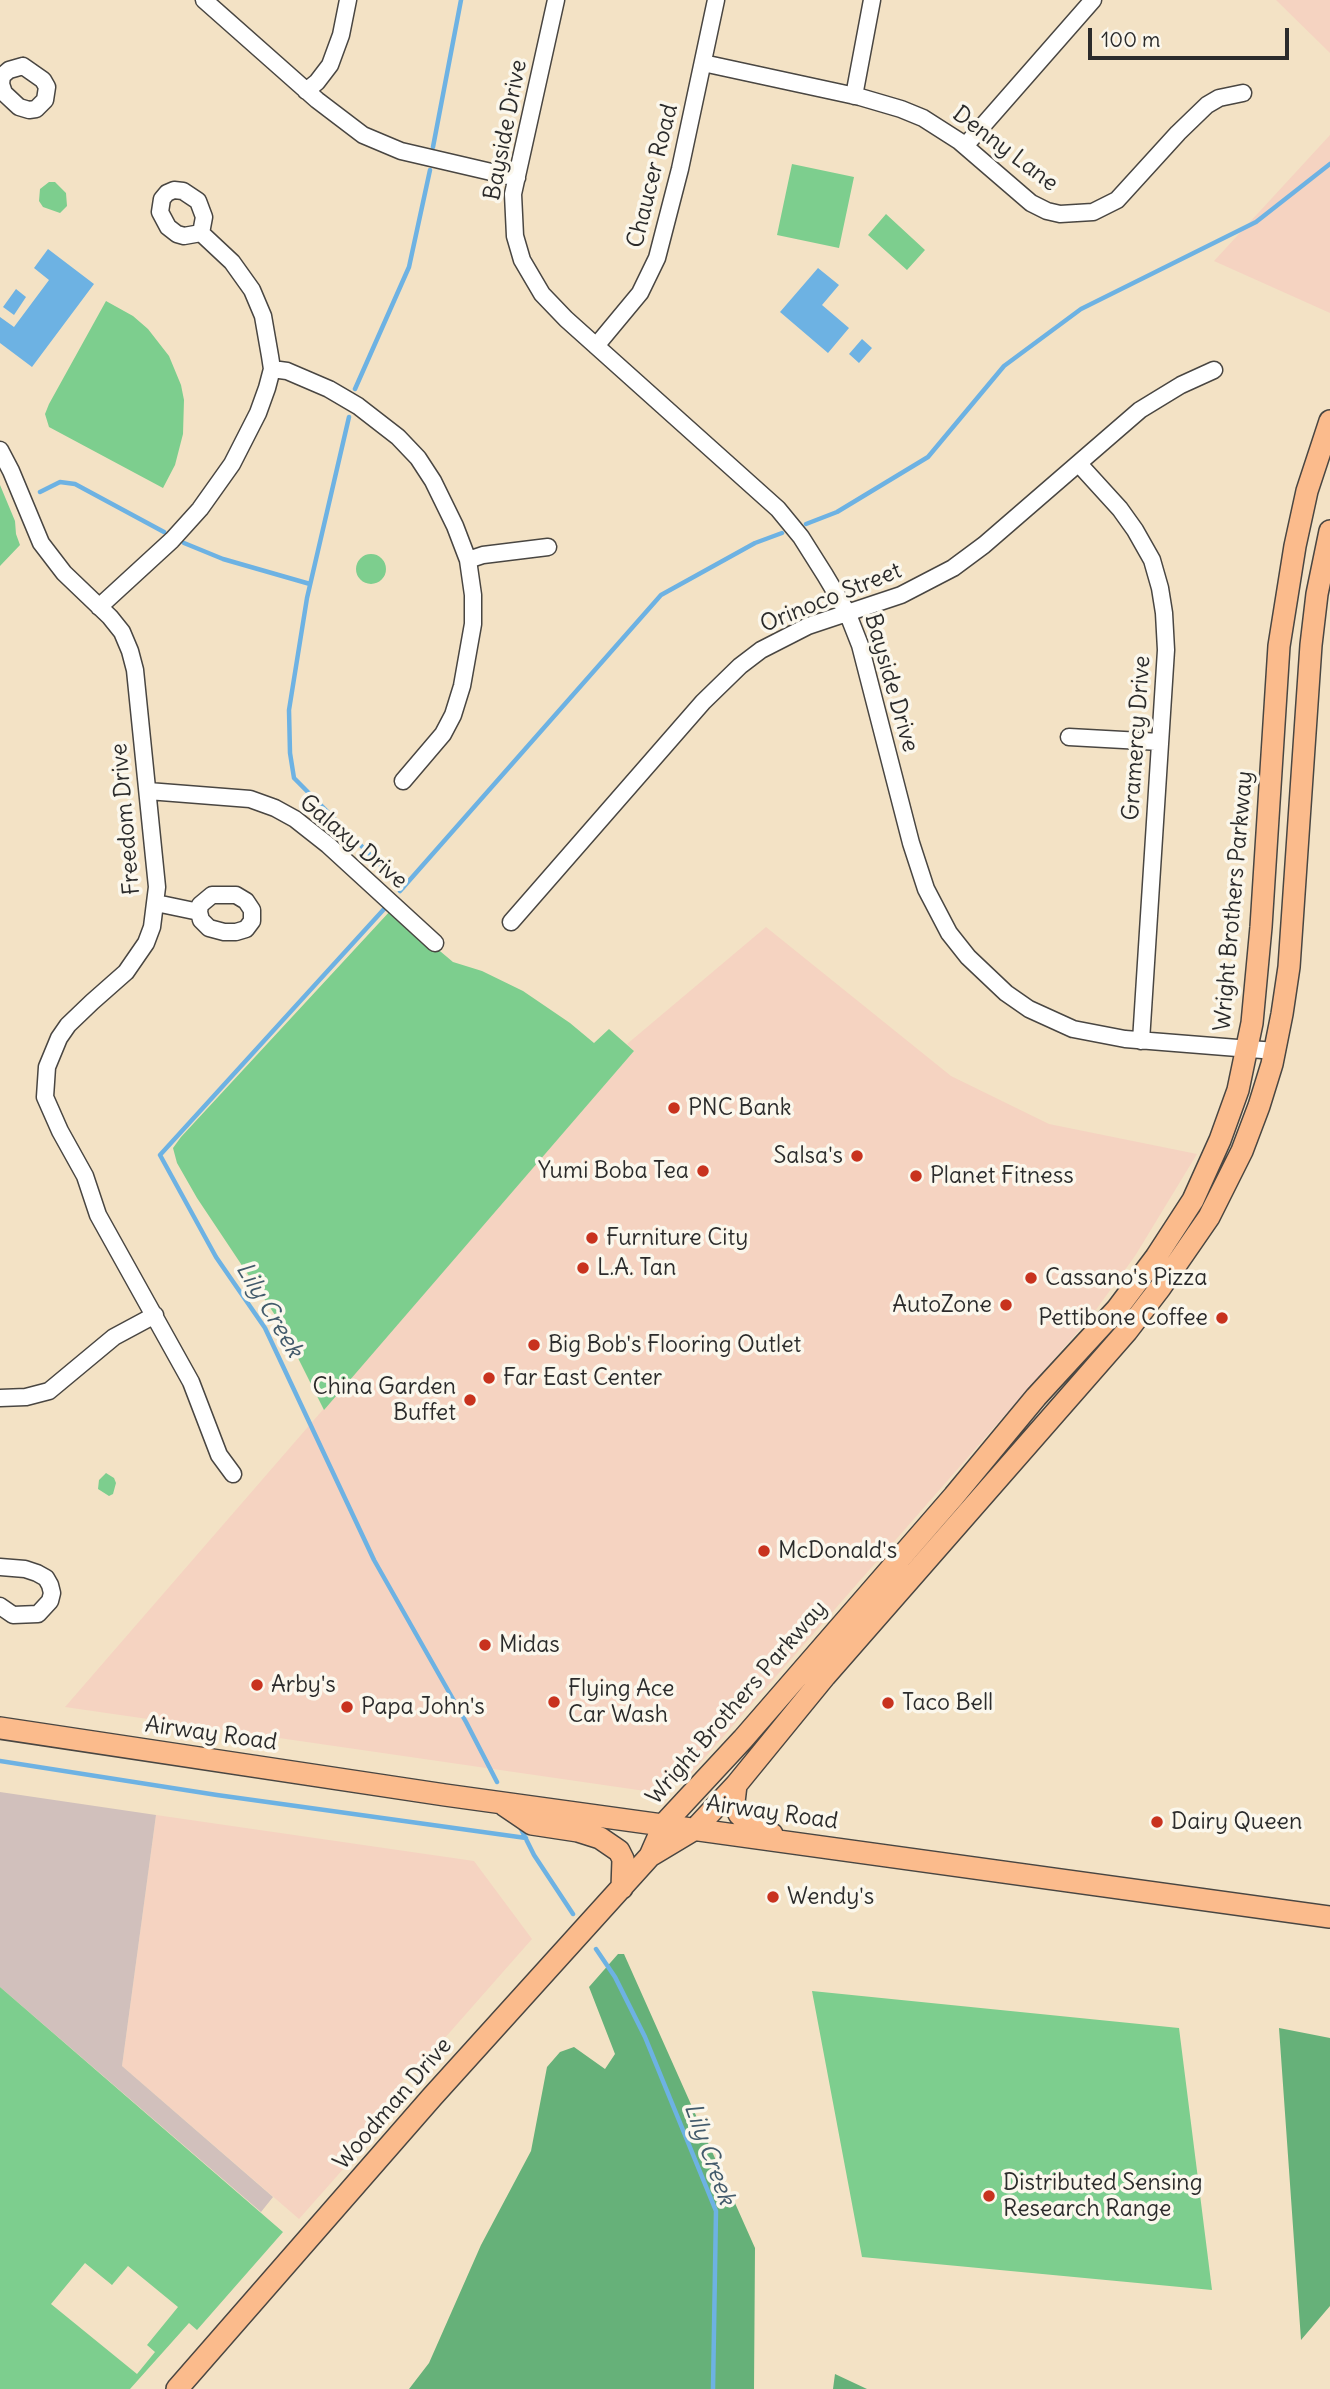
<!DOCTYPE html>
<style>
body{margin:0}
#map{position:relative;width:1330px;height:2389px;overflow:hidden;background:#f3e2c5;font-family:Delius,sans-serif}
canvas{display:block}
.scale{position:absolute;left:1088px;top:28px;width:201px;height:32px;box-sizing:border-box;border:4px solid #2b2b2b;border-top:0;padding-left:9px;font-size:21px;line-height:24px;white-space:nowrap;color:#2b2b2b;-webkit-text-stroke:5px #fbf7ec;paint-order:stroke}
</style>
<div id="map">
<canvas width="1330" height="2389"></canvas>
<div class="scale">100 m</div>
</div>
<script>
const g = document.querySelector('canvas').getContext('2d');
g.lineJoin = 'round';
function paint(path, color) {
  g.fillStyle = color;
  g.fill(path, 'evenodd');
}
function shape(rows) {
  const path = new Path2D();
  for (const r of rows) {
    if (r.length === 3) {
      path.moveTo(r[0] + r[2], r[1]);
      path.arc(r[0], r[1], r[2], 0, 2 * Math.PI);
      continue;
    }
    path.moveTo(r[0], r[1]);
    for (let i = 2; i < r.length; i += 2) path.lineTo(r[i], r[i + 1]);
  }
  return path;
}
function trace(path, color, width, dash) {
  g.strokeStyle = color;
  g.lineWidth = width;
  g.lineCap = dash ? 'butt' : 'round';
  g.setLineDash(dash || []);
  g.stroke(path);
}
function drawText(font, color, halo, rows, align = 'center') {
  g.font = font + ' Delius,sans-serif';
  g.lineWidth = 7;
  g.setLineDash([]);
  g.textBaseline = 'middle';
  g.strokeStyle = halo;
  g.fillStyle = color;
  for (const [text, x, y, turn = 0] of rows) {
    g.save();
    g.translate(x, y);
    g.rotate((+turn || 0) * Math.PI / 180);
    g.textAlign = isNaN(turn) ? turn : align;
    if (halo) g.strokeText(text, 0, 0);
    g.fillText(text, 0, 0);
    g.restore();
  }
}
paint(shape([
 [1276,0,1330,0,1330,53],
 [1330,135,1330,313,1214,261],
 [766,927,951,1076,1049,1124,1197,1154,1135,1256,1090,1318,687,1778,652,1792,65,1707,634,1051,627,1044],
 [156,1815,474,1861,532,1939,414,2073,409,2074,405,2078,400,2084,391,2115,299,2219,122,2066]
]), '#f5d3c1');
paint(shape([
 [0,1792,156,1815,122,2066,273,2197,261,2212,0,1987]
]), '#d1c0bc');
paint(shape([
 [792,164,854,177,839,248,777,235],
 [49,182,55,182,66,193,67,206,60,213,43,207,39,201,40,189],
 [886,214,925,250,907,270,868,235],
 [106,301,133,316,148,329,169,356,181,385,184,400,183,434,175,465,163,488,49,427,45,414,49,404],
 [0,485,15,521,16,534,20,545,0,566],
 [371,569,15],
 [391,910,453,962,482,971,523,991,570,1023,594,1043,609,1029,634,1051,324,1410,281,1324,197,1198,177,1163,173,1148,181,1137],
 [106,1473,114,1478,116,1483,113,1494,109,1496,98,1489,99,1480],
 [0,1987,283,2232,197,2330,189,2323,130,2389,0,2389],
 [85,2263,112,2285,128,2266,178,2307,147,2345,155,2352,137,2374,51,2304],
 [812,1991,1179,2028,1212,2290,862,2257]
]), '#7dce8e');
paint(shape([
 [618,1954,624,1954,755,2248,754,2389,409,2389,429,2363,481,2245,531,2151,547,2067,560,2052,574,2047,605,2069,615,2054,589,1987],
 [1279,2028,1330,2038,1330,2306,1301,2340],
 [835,2374,867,2389,833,2389]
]), '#66b179');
paint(shape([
 [48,249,94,284,32,367,0,343,0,317,14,327,49,280,34,268],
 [818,268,839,285,822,305,849,328,828,353,780,312],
 [16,289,26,297,14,315,3,307],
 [862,339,872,348,859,363,849,354]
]), '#6db2e3');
trace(shape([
 [433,147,461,0],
 [355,389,409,267,430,170],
 [349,417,307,598,289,710,290,753,294,778,403,888],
 [40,492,60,482,75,484,164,532],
 [806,524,837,512,928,457,1004,366,1081,309,1256,222,1330,164],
 [184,543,223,559,310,584],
 [400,891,661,595,755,543,782,533],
 [385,908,160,1155,216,1257,265,1328,374,1560,466,1722,497,1782],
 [0,1761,217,1795,526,1838],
 [519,1825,534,1855,573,1914],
 [596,1949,615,1977,645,2037,716,2211,713,2389]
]), '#6db2e3', 4.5);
const minor = shape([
 [204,0,317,100,363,135,401,151,517,178],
 [556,0,513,194,515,236,522,260,542,294,566,319,778,509,801,537,825,575,847,612,860,645,911,843,926,889,949,933,968,957,1006,993,1029,1009,1073,1029,1125,1039,1275,1051],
 [703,63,860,97,901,109,923,118,959,141,1031,203,1047,211,1060,214,1093,212,1117,200,1178,133,1207,105,1219,98,1243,93],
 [23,66,43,80,47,87,45,100,36,109,29,110,19,107,4,93,1,84,2,76,9,70,23,66],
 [306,91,317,82,330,65,341,35,348,0],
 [854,96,872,0],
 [965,146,1093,0],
 [596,346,640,293,657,258,680,169,716,0],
 [272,369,287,371,329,389,358,406,398,437,418,458,433,481,455,526,468,560,473,595,473,624,462,686,453,715,443,734,403,781],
 [0,450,11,471,41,543,64,573,110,617,122,632,130,651,135,670,157,887,152,927,146,943,126,972,92,1002,68,1025,59,1038,47,1067,45,1097,60,1131,85,1176,98,1215,191,1382,219,1455,233,1474],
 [1079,464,1120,509,1135,530,1152,560,1160,588,1164,613,1166,650,1141,1041],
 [468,560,483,555,548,547],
 [99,607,172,540,200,509,232,464,258,413,267,388,272,369,270,356,263,316,252,290,232,262,201,233,204,217,198,201,183,191,174,190,167,193,162,199,160,212,168,227,177,234,184,236,201,233],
 [1069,737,1160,742],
 [148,791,250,799,275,808,295,819,328,845,435,943],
 [156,903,199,912,201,920,209,928,224,932,236,932,246,929,252,921,252,910,246,901,236,895,212,895,200,905,199,912],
 [511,922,703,702,740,666,761,650,808,626,901,595,953,568,984,545,1140,410,1181,385,1214,370],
 [0,1398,26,1397,49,1391,114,1337,155,1315],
 [0,1567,25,1569,37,1573,46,1578,50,1585,52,1593,50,1601,38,1614,13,1615,0,1606]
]);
const major = shape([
 [0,1728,445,1795,1330,1917],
 [736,1785,734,1802,739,1814,747,1822,772,1834],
 [504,1805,532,1824,578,1831,600,1838,619,1851,623,1859,622,1888],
 [650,1856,664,1824,743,1739,954,1496,1036,1397,1117,1309,1156,1257,1193,1200,1220,1140,1238,1090,1252,1023,1261,927,1279,646,1295,546,1307,491,1330,421],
 [177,2389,432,2097,650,1856,695,1829,736,1785,825,1676,1127,1331,1160,1288,1209,1217,1242,1151,1259,1106,1272,1064,1282,1014,1289,967,1311,645,1317,594,1330,531]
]);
trace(minor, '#494642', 19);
trace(major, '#494642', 24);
trace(minor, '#fff', 16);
trace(major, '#fbbb8c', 21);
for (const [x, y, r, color] of [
 [674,1108,7,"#c8321e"],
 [857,1156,7,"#c8321e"],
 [703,1171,7,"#c8321e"],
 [916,1176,7,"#c8321e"],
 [592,1238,7,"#c8321e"],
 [583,1268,7,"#c8321e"],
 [1031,1278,7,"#c8321e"],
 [1006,1305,7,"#c8321e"],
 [1222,1318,7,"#c8321e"],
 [534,1345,7,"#c8321e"],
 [489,1378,7,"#c8321e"],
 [470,1400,7,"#c8321e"],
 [764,1551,7,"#c8321e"],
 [485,1645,7,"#c8321e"],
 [257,1685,7,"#c8321e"],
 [554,1702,7,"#c8321e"],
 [888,1703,7,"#c8321e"],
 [347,1707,7,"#c8321e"],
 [1157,1822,7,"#c8321e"],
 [773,1897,7,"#c8321e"],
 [989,2196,7,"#c8321e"]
]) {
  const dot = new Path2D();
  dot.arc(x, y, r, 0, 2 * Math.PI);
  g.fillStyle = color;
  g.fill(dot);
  trace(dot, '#fbf7ec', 2.5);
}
drawText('23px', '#2b2b2b', '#fbf7ec', [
 ["Bayside Drive",506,130,-79],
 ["Denny Lane",1005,149,37],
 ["Chaucer Road",653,176,-76],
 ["Orinoco Street",831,598,-22],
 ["Bayside Drive",891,683,74],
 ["Gramercy Drive",1137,738,-86],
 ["Freedom Drive",126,819,-95],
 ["Galaxy Drive",353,842,40],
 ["Wright Brothers Parkway",1234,901,-85],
 ["Wright Brothers Parkway",737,1703,-49],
 ["Airway Road",211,1734,8],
 ["Airway Road",772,1813,8],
 ["Woodman Drive",393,2104,-49]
]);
drawText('23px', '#2b2b2b', '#fbf7ec', [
 ["PNC Bank",688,1108],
 ["Salsa's",843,1156,"right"],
 ["Yumi Boba Tea",689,1171,"right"],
 ["Planet Fitness",930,1176],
 ["Furniture City",606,1238],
 ["L.A. Tan",597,1268],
 ["Cassano's Pizza",1045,1278],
 ["AutoZone",992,1305,"right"],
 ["Pettibone Coffee",1208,1318,"right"],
 ["Big Bob's Flooring Outlet",548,1345],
 ["Far East Center",503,1378],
 ["China Garden",456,1387,"right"],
 ["Buffet",456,1413,"right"],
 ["McDonald's",778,1551],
 ["Midas",499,1645],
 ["Arby's",271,1685],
 ["Flying Ace",568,1689],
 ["Car Wash",568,1715],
 ["Taco Bell",902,1703],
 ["Papa John's",361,1707],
 ["Dairy Queen",1171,1822],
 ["Wendy's",787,1897],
 ["Distributed Sensing",1003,2183],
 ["Research Range",1003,2209]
], 'left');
drawText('italic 24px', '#425a6b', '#fbf7ec', [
 ["Lily Creek",269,1310,59],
 ["Lily Creek",709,2154,70]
]);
</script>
